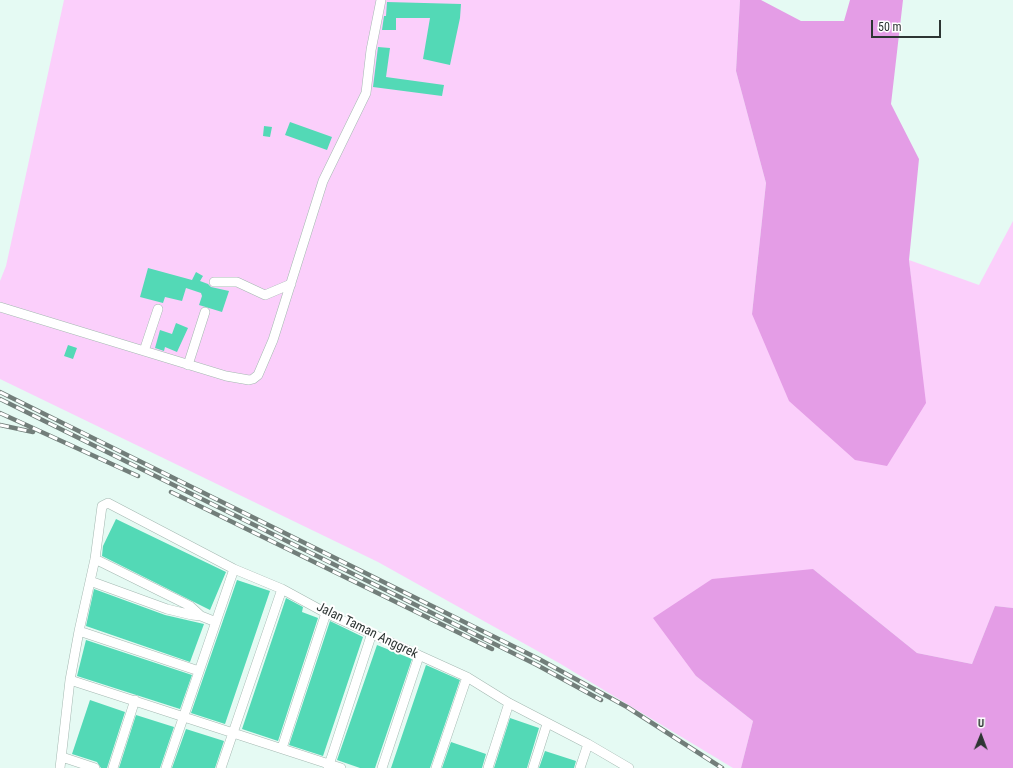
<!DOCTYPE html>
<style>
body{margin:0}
#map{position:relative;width:1013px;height:768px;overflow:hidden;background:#e5faf3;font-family:"Roboto Condensed",sans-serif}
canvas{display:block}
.north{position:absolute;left:961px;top:716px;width:40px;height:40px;-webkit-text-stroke:3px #fff;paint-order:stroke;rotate:1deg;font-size:11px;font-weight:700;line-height:16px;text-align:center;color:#2d3533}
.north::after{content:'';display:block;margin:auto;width:14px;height:18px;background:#2d3533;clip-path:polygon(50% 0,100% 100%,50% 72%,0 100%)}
.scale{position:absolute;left:871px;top:20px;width:70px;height:18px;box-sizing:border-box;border:2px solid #2d3533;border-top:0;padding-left:5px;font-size:12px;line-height:14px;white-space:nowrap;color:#2d3533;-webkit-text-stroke:3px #fff;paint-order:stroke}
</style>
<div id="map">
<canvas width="1013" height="768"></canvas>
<div class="north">U</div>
<div class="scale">50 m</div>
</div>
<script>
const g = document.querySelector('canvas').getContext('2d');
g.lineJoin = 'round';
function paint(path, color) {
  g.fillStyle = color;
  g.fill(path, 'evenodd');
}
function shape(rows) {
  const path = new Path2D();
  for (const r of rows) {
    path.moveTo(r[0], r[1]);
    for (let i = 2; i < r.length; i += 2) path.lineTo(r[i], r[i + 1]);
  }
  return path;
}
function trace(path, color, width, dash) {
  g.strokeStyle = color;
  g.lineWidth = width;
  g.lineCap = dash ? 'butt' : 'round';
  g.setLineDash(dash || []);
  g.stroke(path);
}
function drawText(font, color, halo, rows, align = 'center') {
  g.font = font + ' "Roboto Condensed",sans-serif';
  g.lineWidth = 4;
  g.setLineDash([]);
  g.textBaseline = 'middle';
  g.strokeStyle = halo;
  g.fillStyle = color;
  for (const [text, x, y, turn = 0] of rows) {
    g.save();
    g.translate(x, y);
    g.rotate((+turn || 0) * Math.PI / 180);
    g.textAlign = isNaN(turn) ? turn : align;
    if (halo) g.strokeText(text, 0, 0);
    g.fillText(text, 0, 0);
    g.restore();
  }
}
paint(shape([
 [64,0,740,0,736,71,766,183,752,314,916,323,909,260,979,285,1013,221,1013,608,995,606,972,664,917,653,813,569,696,676,753,721,741,768,733,768,559,663,378,562,0,379,0,281,6,266]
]), '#fbcffb');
paint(shape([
 [740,0,761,0,801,21,844,21,850,0,903,0,891,104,919,159,909,260,926,403,887,466,855,460,789,401,752,314,766,183,736,71],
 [813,569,917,653,972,664,995,606,1013,608,1013,768,741,768,753,721,696,676,653,618,712,579]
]), '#e49de6');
paint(shape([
 [387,2,461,4,460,18,450,65,423,59,430,18,396,18,396,30,382,30,384,16,386,16],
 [378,47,390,48,386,77,444,85,442,96,373,87],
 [290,122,332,137,327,150,285,135],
 [264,126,272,127,270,137,263,136],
 [148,268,192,280,196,272,203,276,200,281,208,284,211,287,229,291,222,312,199,305,202,296,201,293,186,288,182,301,165,297,163,303,140,297],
 [176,323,188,328,177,352,165,347,164,351,155,348,160,330,172,334],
 [68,345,77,348,73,359,64,356],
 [116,519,226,572,210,610,102,556,103,546],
 [237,580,270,591,225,724,191,713],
 [94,589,165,615,204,624,190,662,86,626],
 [286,598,303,607,302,612,318,618,278,741,242,729],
 [330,621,363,637,323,756,289,745],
 [86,640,192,675,180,709,77,676],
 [377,645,412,659,375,768,360,768,337,760],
 [426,665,460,680,430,768,391,768],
 [90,700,125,712,107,768,101,768,97,762,72,754],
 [136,715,174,727,160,768,119,768],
 [510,718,539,728,527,768,494,768],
 [186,729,224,741,215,768,172,768],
 [451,742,486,754,482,768,442,768],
 [545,751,576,761,574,768,539,768]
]), '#53d9b6');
const minor = shape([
 [214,282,237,282,265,295,291,284],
 [0,307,226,376,249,380,253,379,258,375,273,340,323,181,366,93,371,50,381,0],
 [144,351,158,309],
 [188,365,205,312],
 [95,559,190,606,201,616,216,622],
 [90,581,167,609,192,615,201,616],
 [79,631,199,671],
 [70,680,341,768],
 [282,748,326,613],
 [62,757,95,768],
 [60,768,70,680,79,631,95,559,102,506,108,503,234,569,282,589,326,613,467,677,509,703,588,744,629,768],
 [113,768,135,700],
 [166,768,234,569],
 [221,768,282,589],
 [328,768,372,633],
 [382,768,419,656],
 [436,768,467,677],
 [488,768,509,703],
 [533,768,547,724],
 [580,768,588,744]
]);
trace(minor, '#a4b8b1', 10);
trace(minor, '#fff', 9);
const rail = shape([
 [0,392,539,659,627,707,722,768],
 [0,399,537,665,601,700],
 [0,413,138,476],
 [0,425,33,432],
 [171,492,492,649]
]);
trace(rail, '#727e7a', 4.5);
trace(rail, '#fff', 3, [9]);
drawText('13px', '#2d3533', '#fff', [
 ["Jalan Taman Anggrek",367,631,26]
]);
</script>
